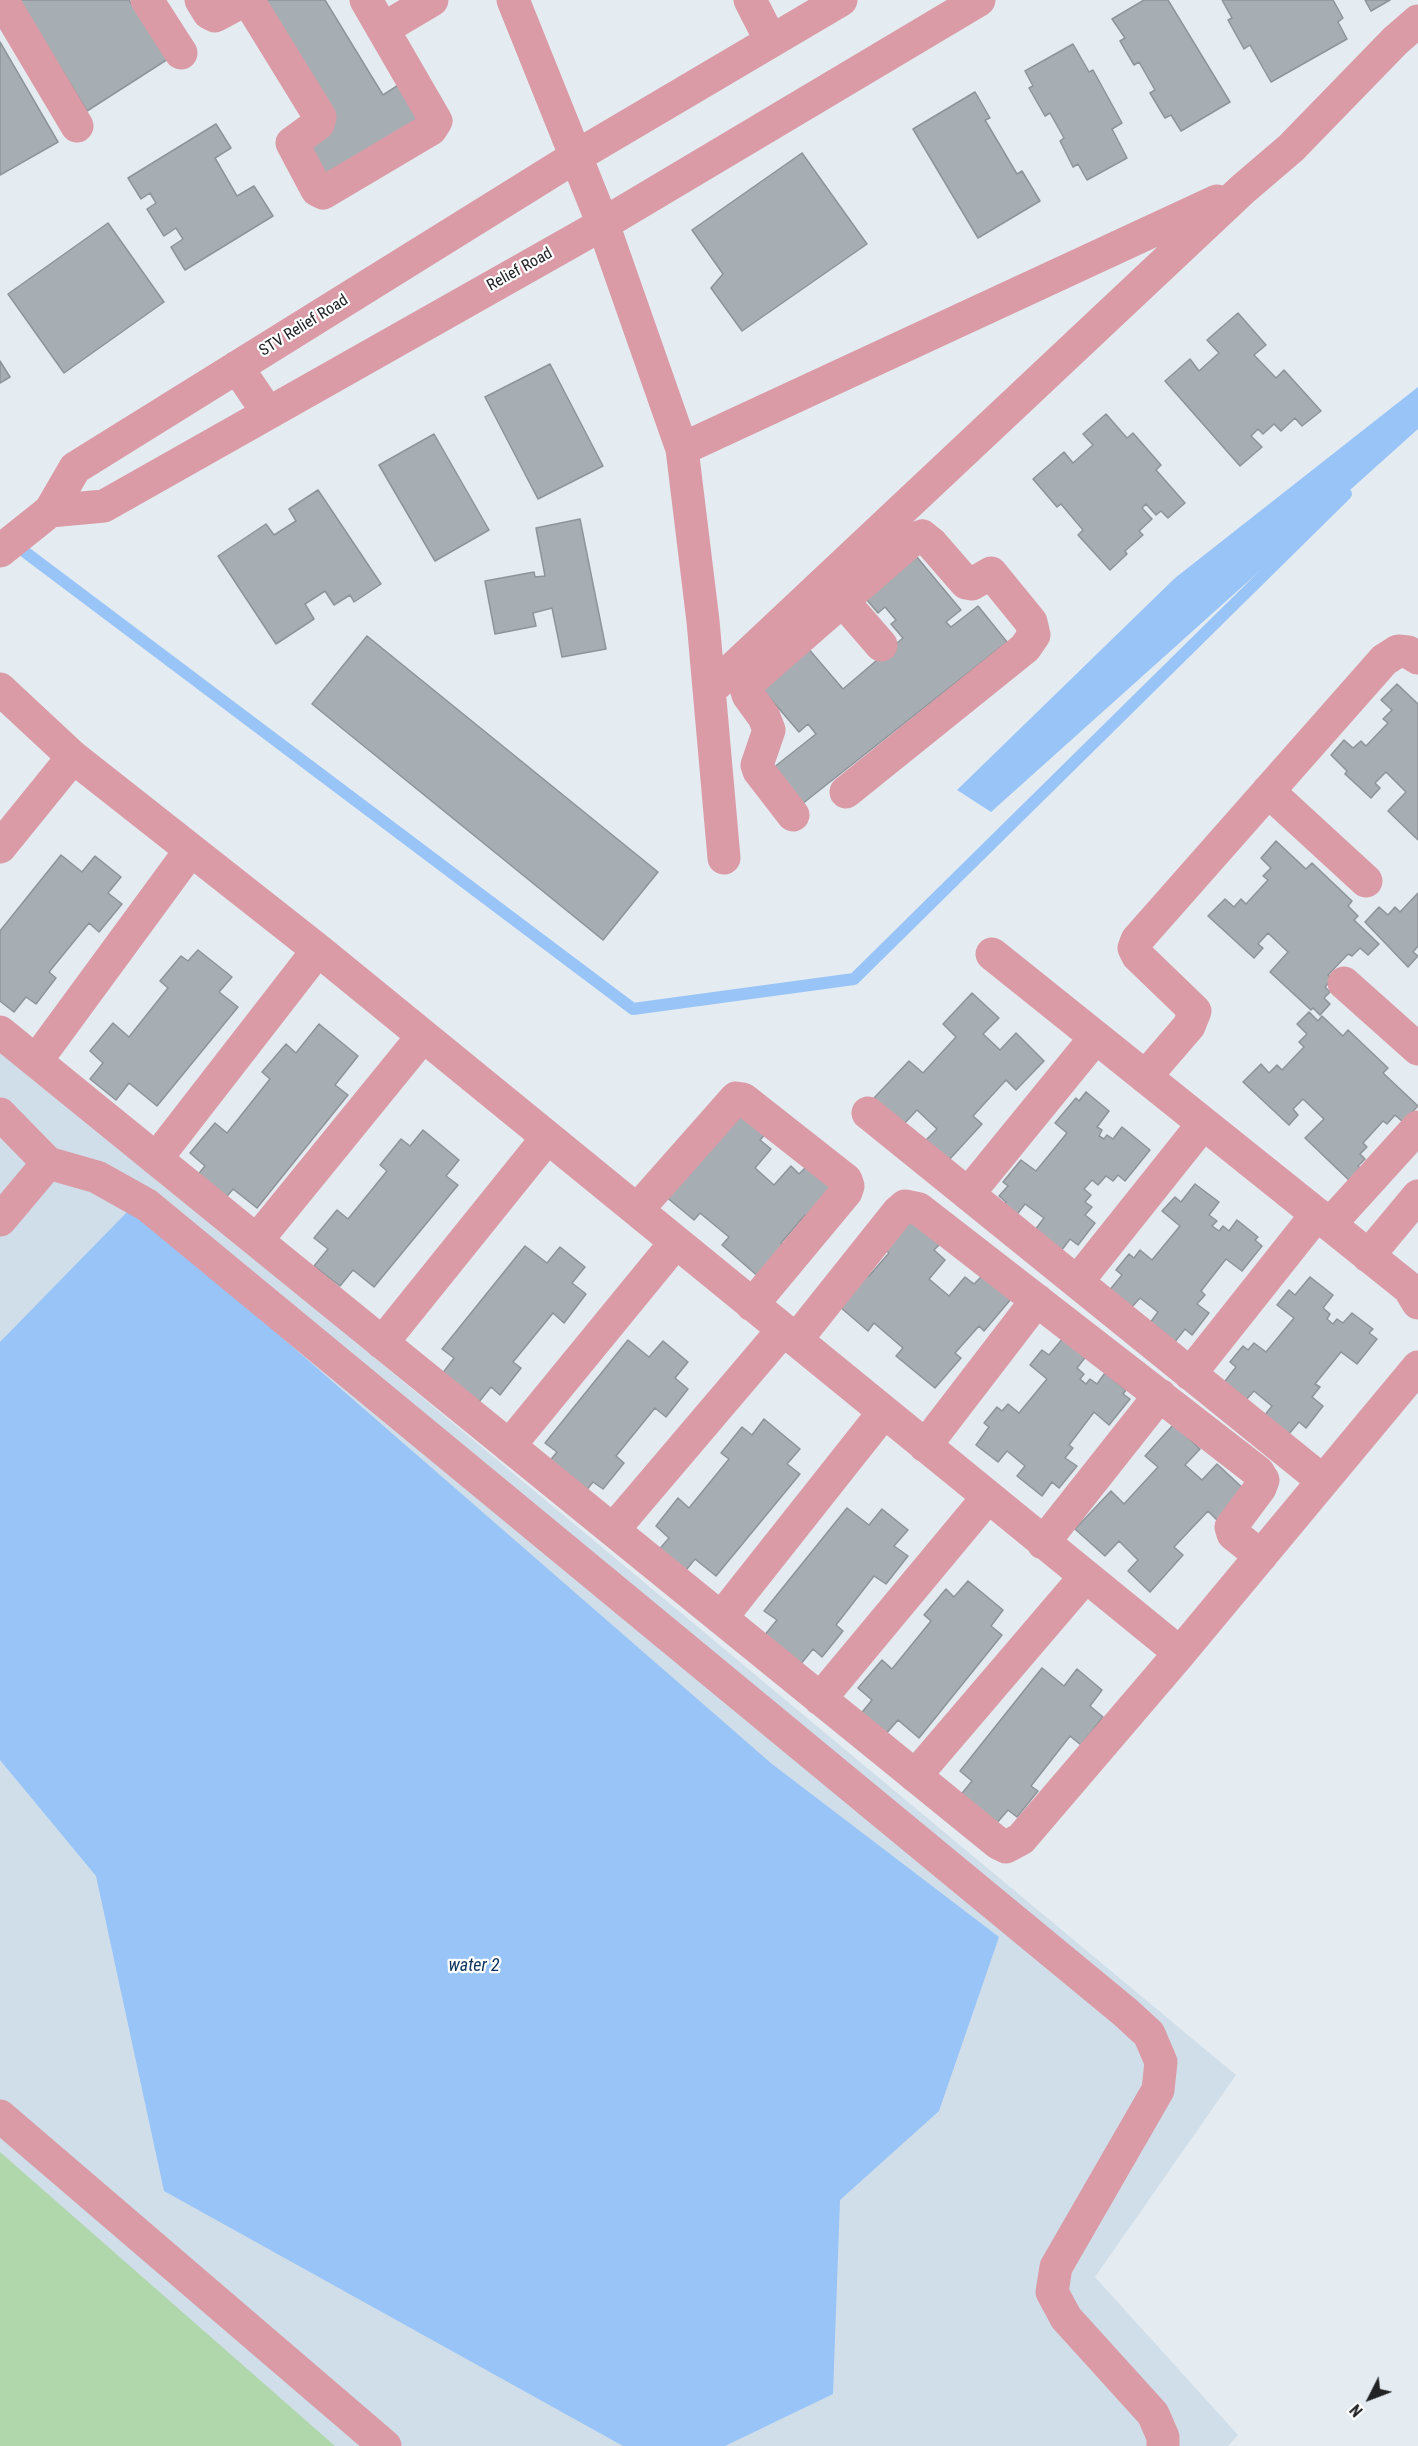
<!DOCTYPE html>
<style>
body{margin:0}
#map{position:relative;width:1418px;height:2446px;overflow:hidden;background:#e4ebf1;font-family:"Roboto Condensed",sans-serif}
canvas{display:block}
.north{position:absolute;left:1340px;top:2368px;width:60px;height:60px;-webkit-text-stroke:4px #fff;paint-order:stroke;rotate:228deg;font-size:16px;font-weight:700;line-height:24px;text-align:center;color:#212325}
.north::after{content:'';display:block;margin:auto;width:21px;height:27px;background:#212325;clip-path:polygon(50% 0,100% 100%,50% 72%,0 100%)}
</style>
<div id="map">
<canvas width="1418" height="2446"></canvas>
<div class="north">N</div>
</div>
<script>
const g = document.querySelector('canvas').getContext('2d');
g.lineJoin = 'round';
function paint(path, color) {
  g.fillStyle = color;
  g.fill(path, 'evenodd');
}
function shape(rows) {
  const path = new Path2D();
  for (const r of rows) {
    path.moveTo(r[0], r[1]);
    for (let i = 2; i < r.length; i += 2) path.lineTo(r[i], r[i + 1]);
  }
  return path;
}
function trace(path, color, width, dash) {
  g.strokeStyle = color;
  g.lineWidth = width;
  g.lineCap = dash ? 'butt' : 'round';
  g.setLineDash(dash || []);
  g.stroke(path);
}
function drawText(font, color, halo, rows, align = 'center') {
  g.font = font + ' "Roboto Condensed",sans-serif';
  g.lineWidth = 4.5;
  g.setLineDash([]);
  g.textBaseline = 'middle';
  g.strokeStyle = halo;
  g.fillStyle = color;
  for (const [text, x, y, turn = 0] of rows) {
    g.save();
    g.translate(x, y);
    g.rotate((+turn || 0) * Math.PI / 180);
    g.textAlign = isNaN(turn) ? turn : align;
    if (halo) g.strokeText(text, 0, 0);
    g.fillText(text, 0, 0);
    g.restore();
  }
}
paint(shape([
 [0,1046,1236,2075,1095,2277,1238,2435,1228,2446,0,2446]
]), '#d0dee9');
paint(shape([
 [0,2152,335,2446,0,2446]
]), '#b0d7ab');
paint(shape([
 [1418,387,1418,429,991,812,957,790,1175,578],
 [132,1207,772,1764,999,1937,939,2111,840,2200,833,2394,725,2446,623,2446,164,2191,96,1876,0,1760,0,1342]
]), '#99c4f8');
trace(shape([
 [13,543,633,1009,854,979,1346,494]
]), '#99c4f8', 12);
const building = shape([
 [19,0,129,0,168,59,87,111,19,0],
 [256,0,325,0,383,95,400,84,425,125,326,184,301,143,332,124,256,0],
 [1144,0,1168,0,1230,102,1181,131,1171,115,1165,118,1150,93,1155,90,1139,62,1134,65,1120,41,1125,38,1112,19,1144,0],
 [1222,0,1333,0,1343,18,1338,22,1347,39,1271,82,1250,45,1244,49,1228,20,1232,18,1222,0],
 [1365,0,1390,0,1371,11,1365,0],
 [0,42,58,142,0,175,0,42],
 [1073,44,1089,72,1093,70,1122,123,1112,129,1127,158,1087,180,1078,164,1073,167,1060,141,1064,138,1050,113,1045,116,1029,88,1033,86,1025,71,1073,44],
 [975,92,990,118,985,120,1017,174,1022,171,1040,201,978,238,913,129,975,92],
 [216,124,231,148,215,158,237,196,254,186,273,216,185,270,171,247,183,239,176,228,164,236,147,209,156,203,150,193,141,199,128,178,216,124],
 [802,153,867,244,742,331,711,288,723,274,692,230,802,153],
 [108,223,164,302,64,373,8,294,108,223],
 [1238,313,1266,345,1254,355,1276,378,1284,370,1321,411,1302,426,1295,418,1281,431,1274,424,1263,434,1258,429,1251,436,1262,447,1240,466,1165,381,1190,359,1199,371,1219,353,1207,340,1238,313],
 [0,361,10,377,0,383,0,361],
 [550,364,603,466,538,499,485,397,550,364],
 [1106,414,1127,438,1133,433,1161,465,1156,470,1185,503,1168,518,1161,511,1156,515,1146,504,1142,508,1152,519,1139,531,1143,535,1125,551,1127,554,1110,570,1078,535,1083,530,1061,504,1057,507,1033,479,1064,452,1073,463,1093,445,1083,434,1106,414],
 [434,434,489,530,435,561,379,465,434,434],
 [318,490,381,584,354,602,350,595,334,605,325,591,305,604,314,619,276,644,218,556,266,524,274,535,296,521,289,509,318,490],
 [580,519,606,649,562,657,552,608,533,613,536,626,495,634,485,581,534,572,535,577,545,576,536,528,580,519],
 [911,550,961,610,946,622,951,627,978,606,1007,642,797,808,768,772,816,734,808,724,799,732,757,683,800,639,843,689,903,638,891,624,896,620,885,607,878,613,861,593,911,550],
 [367,636,658,872,603,940,312,704,367,636],
 [1397,684,1418,704,1418,840,1388,811,1406,792,1386,772,1375,783,1380,788,1371,798,1345,774,1347,771,1331,755,1344,740,1353,748,1361,741,1366,746,1388,723,1383,719,1392,710,1381,700,1397,684],
 [1276,841,1306,869,1312,863,1352,901,1348,906,1358,916,1354,920,1379,944,1368,955,1360,948,1352,956,1348,954,1328,975,1332,979,1325,987,1330,992,1324,998,1330,1004,1320,1015,1313,1008,1311,1010,1270,972,1288,952,1268,933,1258,944,1263,948,1254,958,1208,916,1225,899,1234,907,1241,899,1246,904,1268,880,1263,876,1271,868,1261,858,1276,841],
 [61,855,82,872,95,856,121,877,108,893,122,904,99,932,89,923,49,972,56,978,36,1004,26,997,14,1012,0,1001,0,931,61,855],
 [1418,893,1418,946,1413,952,1418,956,1408,967,1365,922,1379,907,1388,915,1395,907,1400,912,1418,893],
 [198,950,232,977,219,992,238,1007,157,1106,129,1083,116,1100,90,1079,103,1063,90,1051,113,1023,129,1037,168,988,160,981,181,956,188,961,198,950],
 [972,993,999,1018,983,1034,1000,1050,1016,1033,1044,1061,1016,1090,1006,1080,973,1116,982,1124,948,1161,926,1140,937,1129,917,1110,903,1125,874,1098,909,1061,923,1073,956,1037,943,1024,972,993],
 [1309,1012,1318,1021,1322,1016,1343,1036,1348,1030,1388,1068,1383,1073,1418,1106,1403,1122,1395,1115,1387,1124,1383,1121,1363,1143,1367,1147,1360,1154,1365,1159,1358,1166,1364,1171,1352,1183,1305,1138,1324,1119,1303,1099,1293,1109,1298,1115,1289,1125,1243,1082,1261,1064,1269,1073,1277,1065,1282,1070,1304,1047,1299,1042,1307,1034,1297,1024,1309,1012],
 [319,1024,358,1056,335,1085,348,1095,257,1208,233,1189,219,1206,191,1183,205,1166,190,1153,215,1123,227,1133,270,1079,262,1072,286,1044,296,1053,319,1024],
 [1086,1092,1109,1111,1097,1127,1102,1130,1099,1136,1104,1139,1107,1135,1113,1139,1122,1127,1150,1150,1125,1181,1118,1175,1113,1181,1106,1176,1098,1185,1092,1180,1084,1189,1091,1195,1085,1202,1092,1207,1085,1215,1095,1223,1078,1245,1070,1239,1061,1251,1035,1230,1044,1218,1025,1204,1015,1217,1002,1206,1006,1202,999,1196,1008,1186,1003,1182,1021,1160,1036,1171,1067,1133,1055,1123,1076,1098,1079,1101,1086,1092],
 [737,1105,768,1131,760,1140,771,1149,755,1168,774,1185,791,1166,799,1174,809,1164,837,1188,810,1220,805,1215,781,1243,786,1248,760,1278,722,1245,729,1237,700,1213,694,1220,659,1191,737,1105],
 [423,1130,459,1160,446,1176,458,1185,374,1287,353,1270,340,1286,314,1266,328,1249,314,1238,337,1210,348,1219,387,1171,380,1165,401,1139,410,1146,423,1130],
 [1195,1184,1219,1202,1209,1215,1217,1221,1212,1226,1219,1231,1223,1226,1229,1231,1237,1220,1258,1237,1255,1240,1262,1246,1242,1271,1226,1259,1201,1291,1205,1295,1197,1304,1209,1313,1192,1335,1185,1329,1174,1343,1150,1323,1158,1312,1140,1298,1130,1309,1108,1292,1122,1275,1116,1270,1129,1254,1134,1258,1140,1250,1152,1260,1180,1226,1162,1211,1175,1197,1181,1202,1195,1184],
 [912,1215,942,1242,934,1250,945,1260,929,1279,949,1296,965,1277,974,1284,983,1275,1011,1299,984,1331,979,1326,955,1353,961,1358,935,1388,896,1356,903,1348,874,1323,868,1331,833,1301,861,1269,869,1276,889,1253,884,1249,912,1215],
 [525,1246,547,1263,560,1247,585,1267,572,1283,586,1294,564,1323,553,1313,513,1362,521,1368,500,1395,491,1387,478,1403,442,1374,454,1358,442,1349,525,1246],
 [1310,1277,1333,1295,1323,1308,1330,1314,1327,1319,1333,1324,1337,1319,1343,1323,1352,1313,1373,1329,1369,1333,1377,1339,1357,1364,1341,1352,1315,1384,1320,1387,1312,1397,1323,1406,1306,1428,1299,1422,1288,1435,1264,1416,1272,1406,1254,1391,1244,1402,1222,1385,1236,1367,1230,1362,1243,1346,1248,1350,1254,1343,1266,1352,1294,1318,1277,1305,1289,1290,1295,1295,1310,1277],
 [1064,1337,1087,1355,1077,1368,1084,1374,1080,1379,1086,1384,1090,1379,1097,1384,1105,1373,1126,1390,1123,1394,1130,1399,1109,1425,1094,1412,1069,1445,1073,1448,1065,1458,1077,1466,1059,1488,1052,1482,1042,1496,1017,1476,1025,1466,1007,1451,998,1462,976,1445,989,1427,984,1423,997,1407,1002,1411,1008,1404,1019,1413,1047,1379,1030,1365,1042,1350,1049,1355,1064,1337],
 [628,1340,649,1357,663,1341,688,1362,675,1378,688,1389,666,1417,655,1408,616,1456,624,1463,603,1489,593,1482,581,1497,544,1468,557,1452,545,1443,628,1340],
 [764,1419,800,1449,787,1464,800,1474,716,1576,695,1559,682,1575,656,1553,669,1538,656,1526,678,1498,689,1508,729,1459,721,1453,742,1427,752,1435,764,1419],
 [1174,1424,1200,1449,1185,1465,1202,1480,1217,1464,1246,1491,1218,1521,1208,1511,1174,1547,1183,1555,1150,1592,1128,1571,1138,1560,1119,1541,1105,1556,1075,1529,1111,1491,1124,1504,1158,1467,1145,1456,1174,1424],
 [847,1508,869,1525,882,1509,908,1530,894,1546,908,1556,886,1584,874,1576,836,1625,843,1631,822,1657,813,1649,800,1665,764,1636,777,1620,764,1611,847,1508],
 [968,1581,1003,1610,991,1626,1002,1635,919,1738,898,1720,884,1736,859,1716,872,1700,858,1688,882,1660,892,1669,931,1621,924,1615,946,1589,954,1597,968,1581],
 [1042,1668,1064,1686,1077,1669,1102,1690,1090,1706,1103,1717,1081,1745,1070,1736,1031,1786,1038,1791,1017,1817,1008,1810,995,1825,959,1797,972,1781,960,1771,1042,1668]
]);
paint(building, '#a7aeb3');
trace(building, '#8e9499', 1.5);
trace(shape([
 [2,0,77,126],
 [147,0,181,53],
 [201,0,209,13,215,16,245,0],
 [248,0,320,117,318,124,292,143,317,190,323,193,431,129,436,121,366,0],
 [513,0,603,224,682,449,703,621,724,858],
 [750,0,771,41],
 [383,29,432,0],
 [237,367,268,413],
 [682,449,1217,201],
 [50,511,104,506,603,224,979,0],
 [0,551,50,511,75,468,575,157,841,0],
 [829,585,881,645],
 [0,689,73,757,318,950,1180,1653,1418,1367],
 [710,690,1243,189,1291,148,1395,41,1418,21],
 [1268,791,1366,881],
 [793,815,759,771,757,765,769,730,764,717,748,695,746,688,749,682,912,540,922,536,932,544,966,583,972,584,991,573,1031,622,1034,635,1025,648,846,792],
 [0,847,73,757],
 [992,954,1409,1288,1418,1303],
 [1344,983,1418,1049],
 [0,1032,998,1843,1006,1847,1021,1839,1180,1653],
 [36,1061,190,851],
 [1145,1077,1189,1026,1195,1011,1138,956,1134,948,1137,940,1384,660,1398,651,1408,652,1418,658],
 [868,1113,1323,1481],
 [0,1114,48,1163,0,1220],
 [156,1159,318,950],
 [48,1163,97,1177,147,1205,1125,2012,1149,2034,1161,2062,1158,2090,1056,2267,1052,2292,1066,2318,1153,2414,1163,2437,1163,2446],
 [968,1194,1096,1037],
 [637,1210,736,1098,743,1099,846,1180,848,1186,846,1192,752,1305],
 [1330,1224,1418,1127],
 [257,1240,423,1036],
 [1368,1256,1418,1196],
 [1077,1282,1203,1124],
 [796,1340,898,1212,905,1206,919,1209,1258,1472,1263,1480,1260,1488,1231,1527,1233,1534,1261,1556],
 [382,1343,547,1138],
 [1190,1374,1317,1214],
 [509,1446,676,1242],
 [925,1446,1037,1300],
 [613,1530,783,1330],
 [1043,1543,1160,1395],
 [721,1618,884,1412],
 [820,1699,988,1497],
 [915,1776,1085,1577],
 [0,2116,385,2446]
]), '#da9ba6', 33);
drawText('16px', '#212325', '#fff', [
 ["Relief Road",520,270,-29],
 ["STV Relief Road",304,326,-32]
]);
drawText('italic 18px', '#0c325a', '#fff', [
 ["water 2",474,1966]
]);
</script>
